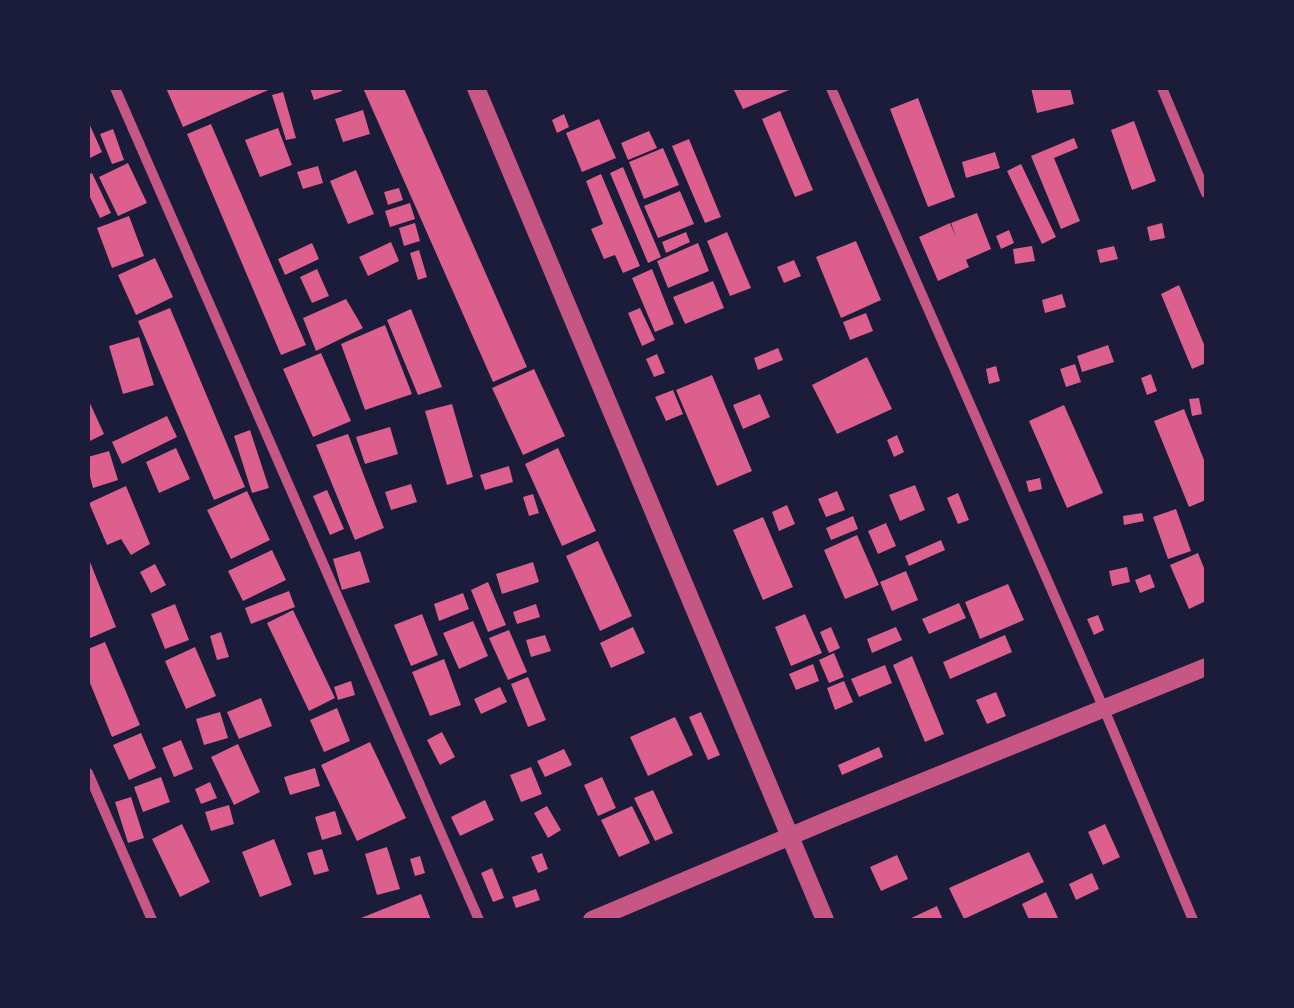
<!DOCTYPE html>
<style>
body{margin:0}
#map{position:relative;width:1294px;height:1008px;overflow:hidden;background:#1b1b3a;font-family:Commissioner,sans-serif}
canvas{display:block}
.frame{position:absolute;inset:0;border:90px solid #1b1b3a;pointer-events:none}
</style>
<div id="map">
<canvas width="1294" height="1008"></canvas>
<div class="frame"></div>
</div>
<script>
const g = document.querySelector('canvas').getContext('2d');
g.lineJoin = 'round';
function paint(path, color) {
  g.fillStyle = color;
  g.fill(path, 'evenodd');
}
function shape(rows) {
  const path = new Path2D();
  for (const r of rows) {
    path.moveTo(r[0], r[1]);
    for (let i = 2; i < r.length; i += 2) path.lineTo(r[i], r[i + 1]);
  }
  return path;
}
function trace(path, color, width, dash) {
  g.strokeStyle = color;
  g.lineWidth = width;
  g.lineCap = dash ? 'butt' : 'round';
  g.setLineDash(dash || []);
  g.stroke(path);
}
paint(shape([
 [166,88,273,88,183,127],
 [310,88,341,88,342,91,314,100],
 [363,88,404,88,527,367,493,382],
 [733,88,794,88,743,109],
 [1031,88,1070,88,1074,104,1037,113],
 [283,92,296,138,286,140,272,95],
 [918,98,955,197,928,207,890,109],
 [363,110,370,134,343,142,335,119],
 [780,111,813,190,795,197,762,119],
 [564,114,569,127,557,133,552,120],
 [599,119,616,158,582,172,566,133],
 [88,121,102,152,88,159],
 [1134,121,1156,181,1132,190,1111,130],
 [211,124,306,345,281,355,187,134],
 [278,128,292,165,260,177,245,140],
 [113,129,124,160,112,164,100,134],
 [649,131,657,148,628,160,621,143],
 [1074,138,1078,148,1054,158,1080,221,1061,229,1031,156],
 [689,139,721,217,705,223,672,146],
 [663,148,679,185,644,199,629,162],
 [995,152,1000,168,966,178,962,162],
 [128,163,147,203,118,216,99,177],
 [1021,164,1056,237,1042,244,1007,171],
 [318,166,323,183,303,189,297,172],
 [623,167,661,257,648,263,610,173],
 [356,170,374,214,348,224,330,181],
 [92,173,111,213,100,218,88,193,88,175],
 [601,174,640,266,623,273,615,255,604,259,591,229,603,224,586,181],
 [399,188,403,200,388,205,384,192],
 [680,191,694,224,658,238,644,206],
 [410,203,415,219,390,227,385,211],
 [977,213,991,249,966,260,969,267,938,281,919,237,950,223,956,237,951,223],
 [129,216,144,256,112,268,97,228],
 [415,223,420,241,404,246,399,228],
 [1162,223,1165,238,1150,241,1147,227],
 [1009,230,1014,243,1001,249,996,236],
 [686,232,690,242,666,253,662,242],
 [727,232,751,288,730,296,707,241],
 [856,241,881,300,841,318,816,257],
 [391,242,399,261,368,276,359,257],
 [312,243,319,259,285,275,278,259],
 [698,243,709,271,668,288,657,261],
 [1032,246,1035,261,1015,264,1013,249],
 [1114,246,1118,259,1100,263,1097,250],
 [419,250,427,277,418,280,410,253],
 [155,258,173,297,136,315,118,275],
 [794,260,801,276,784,283,777,267],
 [317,269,329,296,312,303,300,277],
 [652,269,674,324,655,332,632,278],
 [713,281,724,308,685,324,673,297],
 [1179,285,1206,349,1206,363,1192,369,1161,294],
 [1062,294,1066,307,1045,313,1042,300],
 [346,299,363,328,316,351,303,318],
 [170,308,245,487,214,500,138,321],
 [640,308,655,340,642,346,628,313],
 [411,309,442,387,418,395,387,320],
 [866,313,873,331,850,340,843,322],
 [385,325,412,394,365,410,341,344],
 [139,337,154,385,123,394,109,346],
 [1108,345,1114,362,1082,372,1077,356],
 [778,348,783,360,758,370,754,358],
 [321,353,351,421,313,437,283,369],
 [657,354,665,373,654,377,646,359],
 [867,357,892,409,837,434,812,385],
 [1075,364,1081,382,1066,387,1060,369],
 [996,366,1000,381,989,384,986,369],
 [534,369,565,436,523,455,492,388],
 [1151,374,1157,391,1147,395,1141,378],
 [712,375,752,471,717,486,676,390],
 [673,390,683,414,666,421,655,397],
 [760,394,770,417,743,429,733,405],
 [1199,398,1202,414,1192,416,1189,399],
 [88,399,104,434,88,442],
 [452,404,473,477,447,485,425,411],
 [1064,405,1103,493,1067,508,1029,421],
 [1184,409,1206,465,1206,500,1189,507,1154,421],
 [167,416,177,437,122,464,112,442],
 [390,427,398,454,365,464,356,437],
 [250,430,269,488,252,493,234,436],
 [348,434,384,528,355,540,316,445],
 [897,435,904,452,894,457,887,440],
 [176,448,190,479,159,493,146,462],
 [558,448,596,531,562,546,525,464],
 [109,451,118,480,93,488,88,469,88,457],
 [509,466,513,482,485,490,480,475],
 [1040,478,1042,489,1029,492,1026,481],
 [411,484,417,502,391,510,385,492],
 [915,485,925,510,900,521,889,495],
 [126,486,150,544,131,555,121,539,107,545,89,503],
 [327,490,344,529,330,535,313,496],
 [247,491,270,540,231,559,207,510],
 [837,491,845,510,826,517,818,499],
 [958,493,969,520,958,524,947,498],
 [533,494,539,513,529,516,523,497],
 [787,505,795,524,779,531,772,512],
 [1176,509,1191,551,1168,559,1153,517],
 [1142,513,1144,521,1124,525,1123,516],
 [853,516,858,529,831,540,826,528],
 [763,517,793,587,763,600,733,530],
 [886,523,896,546,878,554,868,531],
 [857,535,879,585,845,599,824,550],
 [941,540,945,550,909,566,905,556],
 [598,541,632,616,600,631,566,556],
 [272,550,286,580,243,601,228,571],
 [360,551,370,582,342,590,333,559],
 [1198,553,1206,573,1206,601,1189,609,1170,565],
 [88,557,116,627,88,639],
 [533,562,539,582,502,594,496,574],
 [155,564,166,585,151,593,140,572],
 [1127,567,1130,582,1112,586,1109,571],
 [906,571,918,600,892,611,880,582],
 [1150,574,1155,587,1140,593,1135,580],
 [488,582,506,625,488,632,471,590],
 [1008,584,1024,620,980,639,965,602],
 [289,591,295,607,251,624,245,608],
 [463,593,469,609,439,621,434,604],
 [959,603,966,618,929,634,922,619],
 [175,604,189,640,165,649,151,614],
 [536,604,540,617,517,624,513,612],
 [293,610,335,698,309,711,267,623],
 [422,614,438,655,411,666,394,625],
 [805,614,822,653,791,666,775,627],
 [1098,615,1104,630,1094,635,1087,619],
 [473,621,488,656,459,669,443,633],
 [633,627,645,653,611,668,600,643],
 [831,627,840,648,829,653,820,632],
 [896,627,902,640,872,653,867,639],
 [509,630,527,672,508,680,489,638],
 [221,632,229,657,217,660,210,636],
 [545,635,551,651,531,657,526,640],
 [1005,635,1012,652,950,679,943,662],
 [105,642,140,725,112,737,88,678,88,649],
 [195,647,216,696,186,709,165,661],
 [834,653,844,677,829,683,819,660],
 [912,656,944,734,925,742,893,665],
 [444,659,461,705,430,716,412,672],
 [813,664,819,681,796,690,789,674],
 [885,665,892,683,859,697,851,679],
 [528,677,546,720,528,727,511,684],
 [351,681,355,695,338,700,334,687],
 [844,681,853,702,835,710,827,688],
 [500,687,507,702,481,714,474,699],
 [996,692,1006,716,987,724,976,700],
 [261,698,272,726,239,739,227,712],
 [337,708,350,741,324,752,310,720],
 [220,712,228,738,204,745,196,719],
 [701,712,720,755,708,760,689,717],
 [675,717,693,755,648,776,630,737],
 [442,732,455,757,440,765,427,740],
 [141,733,156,768,129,780,113,745],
 [181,740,193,769,174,777,162,748],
 [370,742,406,818,357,841,321,765],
 [238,744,260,792,234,805,211,757],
 [879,747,883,757,842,775,838,765],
 [564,749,572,765,545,777,537,761],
 [531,767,542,794,521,802,510,775],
 [315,768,320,786,290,795,284,777],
 [161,777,170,802,143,812,134,787],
 [602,777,616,808,598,816,584,785],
 [210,782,217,798,201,804,195,789],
 [653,790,673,833,655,841,634,798],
 [131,797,144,838,128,843,115,802],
 [485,800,494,820,460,836,451,817],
 [229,805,234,824,211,831,205,812],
 [547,806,561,830,548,838,534,813],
 [632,806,650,843,619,857,601,820],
 [335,811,342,834,322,840,315,817],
 [182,824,210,882,180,897,152,839],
 [1105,824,1120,857,1103,865,1088,832],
 [274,839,292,885,260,897,242,852],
 [387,847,400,889,377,895,365,854],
 [322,849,329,871,314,875,307,853],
 [1029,852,1044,882,964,919,949,888],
 [542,853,548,869,538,873,531,857],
 [897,855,908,879,881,891,870,867],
 [420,856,425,873,415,876,410,859],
 [492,868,504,898,493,902,481,873],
 [1092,873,1099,889,1076,900,1069,884],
 [536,889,540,900,516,908,512,897],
 [1046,892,1059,920,1029,920,1022,904],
 [421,894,431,920,356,920],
 [937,906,943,920,907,920]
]), '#dd5f8e');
trace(shape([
 [115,88,479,920],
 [831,88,1104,709,1193,920],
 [1162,88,1206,193],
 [88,773,152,920]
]), '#c65784', 10);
trace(shape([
 [476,88,825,920],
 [592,920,831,819,1206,667]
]), '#c65784', 18);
</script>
